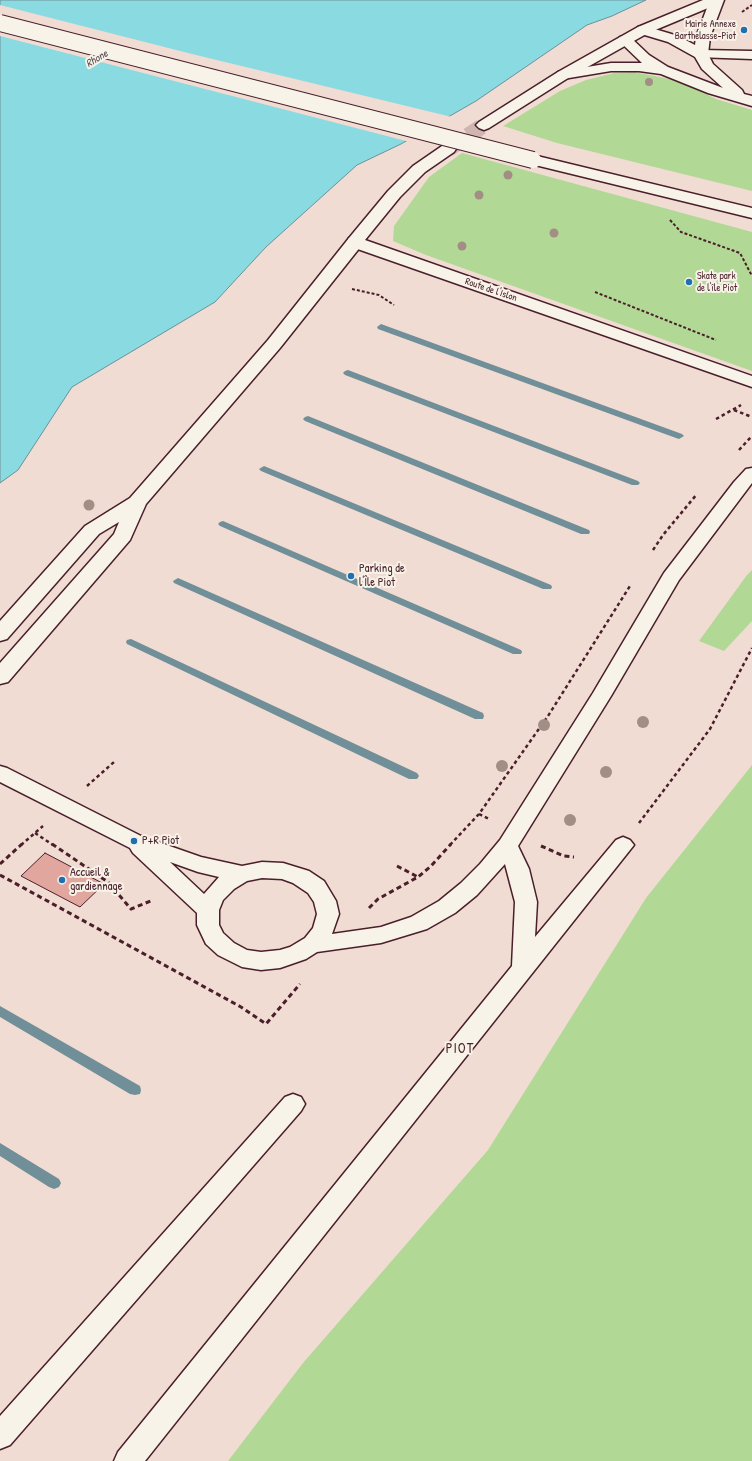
<!DOCTYPE html>
<meta charset="utf-8">
<style>
body{margin:0}
canvas{display:block;background:#f0dcd2}
</style>
<canvas width="752" height="1461"></canvas>
<script>
const g = document.querySelector('canvas').getContext('2d');
g.lineJoin = 'round';
function paint(path, color) {
  g.fillStyle = color;
  g.fill(path, 'evenodd');
}
function shape(rows) {
  const path = new Path2D();
  for (const r of rows) {
    path.moveTo(r[0], r[1]);
    for (let i = 2; i < r.length; i += 2) path.lineTo(r[i], r[i + 1]);
  }
  return path;
}
function trace(path, color, width, dash) {
  g.strokeStyle = color;
  g.lineWidth = width;
  g.lineCap = dash ? 'butt' : 'round';
  g.setLineDash(dash || []);
  g.stroke(path);
}
function drawText(font, color, halo, rows, align = 'center') {
  g.font = font + ' "Patrick Hand",sans-serif';
  g.lineWidth = 4;
  g.setLineDash([]);
  g.textBaseline = 'middle';
  g.strokeStyle = halo;
  g.fillStyle = color;
  for (const [text, x, y, turn = 0] of rows) {
    g.save();
    g.translate(x, y);
    g.rotate((+turn || 0) * Math.PI / 180);
    g.textAlign = isNaN(turn) ? turn : align;
    if (halo) g.strokeText(text, 0, 0);
    g.fillText(text, 0, 0);
    g.restore();
  }
}
paint(shape([
 [634,72,680,81,716,99,752,110,752,191,557,143,503,126,560,91,586,80,614,73],
 [462,153,752,232,752,371,426,255,393,241,394,226,429,177],
 [752,570,752,621,724,651,699,641,747,575],
 [752,765,752,1461,228,1461,303,1363,488,1150,646,898]
]), '#b1d995');
const water = shape([
 [0,0,646,0,612,16,587,25,476,101,401,144,357,165,266,247,215,302,72,387,18,470,0,483,0,0]
]);
paint(water, '#89dae1');
trace(water, '#708f98', 1);
paint(shape([
 [0,5,192,54,452,117,410,142,0,36]
]), '#f0dcd2');
paint(shape([
 [381,324,682,434,684,436,679,439,676,438,378,329,377,327,381,324],
 [348,370,638,481,640,483,638,485,632,485,345,375,343,373,345,371,348,370],
 [308,416,589,530,590,532,589,534,581,534,305,421,303,419,305,417,308,416],
 [264,466,551,585,552,587,551,589,543,589,261,471,259,469,264,466],
 [223,521,521,650,522,652,521,654,513,654,220,526,218,524,220,522,223,521],
 [178,578,483,713,484,716,483,719,475,719,174,583,173,581,178,578],
 [131,639,417,773,419,776,417,779,409,779,127,644,126,642,127,640,131,639],
 [0,1006,140,1086,141,1090,140,1094,135,1095,130,1094,0,1017,0,1006],
 [0,1143,59,1179,61,1183,59,1187,54,1189,49,1187,0,1156,0,1143]
]), '#708f98');
const building = shape([
 [45,853,104,884,80,907,21,876,45,853]
]);
paint(building, '#e1a79e');
trace(building, '#4a1f2b', 1);
trace(shape([
 [448,149,484,125]
]), '#cfb6b1', 16, [16, 8]);
const service = shape([
 [701,50,752,51,752,59,696,57,694,54,696,51,701,50],
 [752,468,752,483,679,580,611,696,518,846,529,869,537,902,535,937,616,840,623,837,630,840,634,845,630,850,145,1461,114,1461,118,1452,512,966,515,902,505,864,477,895,455,913,427,929,381,943,317,952,306,959,280,968,261,970,242,967,218,955,206,944,197,925,197,913,133,853,130,848,0,782,0,766,7,768,141,836,201,857,242,866,262,862,283,863,309,871,324,881,336,901,339,914,332,934,381,927,411,917,439,901,461,883,480,864,500,840,593,693,664,573,734,482,746,469,752,468],
 [170,862,198,872,219,877,204,894,170,862],
 [262,878,282,879,293,883,308,893,314,902,317,914,313,928,305,938,290,947,280,950,261,952,247,950,234,943,223,933,219,925,219,910,223,900,234,889,247,881,262,878],
 [293,1094,301,1097,305,1104,301,1111,10,1445,0,1449,0,1416,285,1097,293,1094]
]);
const minor = shape([
 [355,237,361,238,363,242,361,246,280,348,146,504,130,540,8,682,0,684,0,663,114,534,119,522,99,534,7,639,0,641,0,621,85,526,130,498,268,340,349,238,355,237]
]);
const tertiary = shape([
 [703,0,722,0,720,3,648,33,568,78,489,128,484,130,479,128,476,125,479,122,558,72,638,27,703,0],
 [448,144,454,146,456,149,454,152,425,172,400,197,365,240,752,376,752,387,349,246,347,242,349,238,388,191,413,166,442,146,448,144]
]);
const secondary = shape([
 [710,0,724,0,710,37,708,54,713,64,742,90,744,94,752,96,752,106,708,93,661,74,639,71,611,71,563,79,558,78,556,75,558,72,563,71,611,63,642,63,618,40,620,37,625,36,630,37,649,55,668,67,723,88,702,69,695,57,668,42,638,33,636,30,638,27,643,26,648,27,678,36,695,45,696,37,710,0],
 [533,155,752,208,752,218,527,163,525,160,527,157,533,155]
]);
trace(service, '#4a1f2b', 3);
trace(minor, '#4a1f2b', 3);
trace(tertiary, '#4a1f2b', 3);
trace(secondary, '#4a1f2b', 3);
trace(shape([
 [742,12,752,5],
 [670,220,681,232,740,253,752,276],
 [352,289,379,295,394,305],
 [595,292,716,340]
]), '#4a1f2b', 2, [3, 2]);
trace(shape([
 [734,410,752,417],
 [716,419,741,405],
 [739,450,752,436],
 [653,550,663,535,697,494],
 [87,786,114,762],
 [479,814,489,819],
 [639,823,710,729,752,648],
 [35,833,53,845],
 [21,845,43,826],
 [450,845,479,814,548,716,630,586]
]), '#4a1f2b', 2.5, [3.5, 3]);
trace(shape([
 [52,844,108,882,131,909,153,900],
 [541,846,564,856,574,857],
 [0,864,22,844],
 [397,866,418,877],
 [0,875,241,1007,266,1024,300,984],
 [369,908,378,899,418,877,431,866,451,844]
]), '#4a1f2b', 3, [5, 3.5]);
paint(service, '#f7f3e8');
paint(minor, '#f7f3e8');
paint(tertiary, '#f7f3e8');
paint(secondary, '#f7f3e8');
const secondaryBridge = shape([
 [0,23,533,160]
]);
trace(secondaryBridge, '#4a1f2b', 18, []);
trace(secondaryBridge, '#f7f3e8', 16);
g.fillStyle = '#a38e85';
for (const [x, y, r] of [
 [649,82,4],
 [508,175,4.5],
 [479,195,4.5],
 [554,233,4.5],
 [462,246,4.5],
 [89,505,5.5],
 [643,722,6],
 [544,725,6],
 [502,766,6],
 [606,772,6],
 [570,820,6]
]) {
  g.beginPath();
  g.arc(x, y, r, 0, 2 * Math.PI);
  g.fill();
}
for (const [x, y, r, color] of [
 [744,30,4,"#1f6fb2"],
 [689,282,4,"#1f6fb2"],
 [351,576,4,"#1f6fb2"],
 [134,841,4,"#1f6fb2"],
 [62,880,4,"#1f6fb2"]
]) {
  const dot = new Path2D();
  dot.arc(x, y, r, 0, 2 * Math.PI);
  g.fillStyle = color;
  g.fill(dot);
  trace(dot, '#f7f3e8', 1.5);
}
drawText('10px', '#4a1f2b', '#f7f3e8', [
 ["Mairie Annexe",736,24],
 ["Barthelasse-Piot",736,36],
 ["Skate park",697,276,"left"],
 ["de l'île Piot",697,288,"left"]
], 'right');
drawText('10px', '#4a1f2b', '#f7f3e8', [
 ["Route de l'Islon",491,290,19]
]);
drawText('italic 11px', '#5a4e58', '#f7f3e8', [
 ["Rhone",97,59,-31]
]);
drawText('12px', '#4a1f2b', '#f7f3e8', [
 ["Parking de",359,569],
 ["l'Île Piot",359,583],
 ["P+R Piot",142,841],
 ["Accueil &",70,873],
 ["gardiennage",70,887]
], 'left');
g.letterSpacing = '1px';
drawText('14px', '#4a1f2b', '#f7f3e8', [
 ["PIOT",460,1049]
]);
g.letterSpacing = '0px';
</script>
